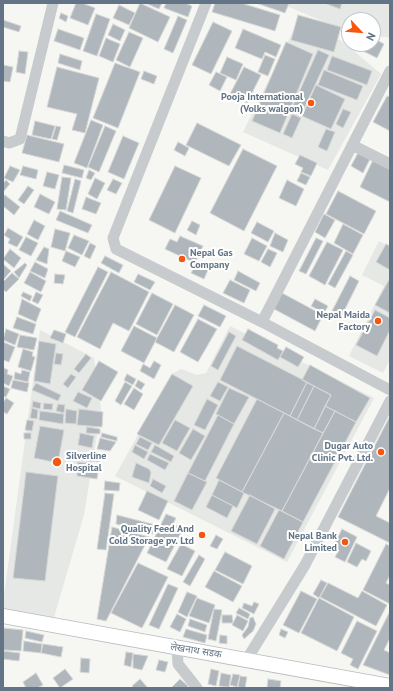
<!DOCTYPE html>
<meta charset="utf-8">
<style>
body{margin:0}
#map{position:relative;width:393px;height:691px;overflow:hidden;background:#f6f6f2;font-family:"PT Sans",sans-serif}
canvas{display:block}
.frame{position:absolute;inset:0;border:4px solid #627486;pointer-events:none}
.north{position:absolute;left:341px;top:12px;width:40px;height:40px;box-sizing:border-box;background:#fff;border:1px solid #c0c7cf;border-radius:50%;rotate:116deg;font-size:11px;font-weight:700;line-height:16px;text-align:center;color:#627486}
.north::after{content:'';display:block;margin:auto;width:14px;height:18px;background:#f55713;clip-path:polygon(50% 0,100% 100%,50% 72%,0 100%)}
</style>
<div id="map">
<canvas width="393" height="691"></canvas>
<div class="frame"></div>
<div class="north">N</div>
</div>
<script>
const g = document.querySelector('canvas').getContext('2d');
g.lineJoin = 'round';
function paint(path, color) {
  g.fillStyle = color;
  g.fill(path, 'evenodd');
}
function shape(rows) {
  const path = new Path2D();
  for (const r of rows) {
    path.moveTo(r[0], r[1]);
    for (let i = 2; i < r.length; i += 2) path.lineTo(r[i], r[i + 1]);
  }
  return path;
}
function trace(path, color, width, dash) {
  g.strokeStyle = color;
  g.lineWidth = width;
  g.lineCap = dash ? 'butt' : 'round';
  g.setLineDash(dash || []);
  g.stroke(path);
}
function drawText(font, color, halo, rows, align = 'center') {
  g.font = font + ' "PT Sans","Noto Sans Devanagari",sans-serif';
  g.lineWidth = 4;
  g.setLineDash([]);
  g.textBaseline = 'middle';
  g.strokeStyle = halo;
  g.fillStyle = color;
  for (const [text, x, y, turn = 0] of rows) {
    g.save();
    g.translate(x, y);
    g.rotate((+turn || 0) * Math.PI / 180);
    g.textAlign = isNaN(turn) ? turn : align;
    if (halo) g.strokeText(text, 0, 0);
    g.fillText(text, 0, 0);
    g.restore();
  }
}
paint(shape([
 [280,3,390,3,390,38,373,35,373,20,349,20,349,30,336,27],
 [298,21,342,41,381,74,328,170,243,132],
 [379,241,390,247,390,359,383,373,349,356,384,286,362,275],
 [230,326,374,398,287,562,115,476,172,374,181,369,197,375,206,373],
 [40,330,94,358,101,410,84,515,52,624,3,616,3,603]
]), '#e6e8e5');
const building = shape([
 [76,3,82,3,95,8,88,25,70,18,76,3],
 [140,3,170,17,158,42,129,28,140,3],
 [145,3,162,3,159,9,145,3],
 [166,3,185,3,192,6,188,17,164,8,166,3],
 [215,3,241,3,280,15,275,31,212,12,215,3],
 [256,3,289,3,285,13,256,3],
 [324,3,342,3,340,9,324,3],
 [119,5,135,13,129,25,113,18,119,5],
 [61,13,68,16,66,22,59,18,61,13],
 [96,14,110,19,97,56,83,51,96,14],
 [298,15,341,27,334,52,291,40,298,15],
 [178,16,187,20,173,53,164,49,178,16],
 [3,20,21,26,19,32,3,27,3,20],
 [213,22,232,31,211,74,192,65,213,22],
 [113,24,125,30,120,41,108,35,113,24],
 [58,29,84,38,80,50,54,41,58,29],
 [243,29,281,45,276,57,265,52,262,59,235,48,243,29],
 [129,32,143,38,130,67,116,60,129,32],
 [106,38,120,44,113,62,99,56,106,38],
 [373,38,384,44,377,58,363,51,367,44,373,44,373,38],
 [286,42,313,54,280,133,252,121,286,42],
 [318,50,329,55,301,115,291,110,318,50],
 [19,51,28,52,25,74,16,72,19,51],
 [60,54,82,61,80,70,58,63,60,54],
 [265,55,275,59,268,76,258,72,265,55],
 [332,56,372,71,367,85,327,70,332,56],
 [227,57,243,64,236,80,220,73,227,57],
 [115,63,140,72,118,128,93,118,115,63],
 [3,65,13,67,10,82,3,81,3,65],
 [57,67,99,78,85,133,72,130,77,114,47,107,57,67],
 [244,67,261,75,247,103,230,94,244,67],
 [324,70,363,86,357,100,318,85,324,70],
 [144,71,157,76,154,84,141,79,144,71],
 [216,72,227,77,220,91,209,85,216,72],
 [316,85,345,99,331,129,302,116,316,85],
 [387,96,390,97,390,131,373,122,387,96],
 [343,109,351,112,343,128,336,124,343,109],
 [292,114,301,118,292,138,283,134,292,114],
 [91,120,103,125,87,168,74,163,91,120],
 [35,121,55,126,51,139,32,135,35,121],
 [197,123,241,145,229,166,186,145,197,123],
 [56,126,61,127,57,140,52,139,56,126],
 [105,126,116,131,99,172,88,167,105,126],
 [326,129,335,132,327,151,318,147,326,129],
 [27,135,64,144,59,162,22,153,27,135],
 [123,136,139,143,124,179,108,172,123,136],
 [178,142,189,148,185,156,174,150,178,142],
 [243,149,277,166,244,231,210,213,243,149],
 [358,153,370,159,363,173,351,166,358,153],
 [300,155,317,163,311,176,301,172,303,168,295,164,300,155],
 [373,160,390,169,390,202,360,187,373,160],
 [64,165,84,170,82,178,62,173,64,165],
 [10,166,20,170,13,182,4,178,10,166],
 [23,166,38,170,36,179,20,175,23,166],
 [175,166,201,178,175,233,149,220,175,166],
 [89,170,95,173,91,180,86,178,89,170],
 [47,172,59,175,55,189,43,186,47,172],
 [301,173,310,177,306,185,297,181,301,173],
 [62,177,71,178,66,210,57,209,62,177],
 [95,178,105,183,97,199,88,194,95,178],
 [75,179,81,181,73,213,67,211,75,179],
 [113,179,122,183,116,194,107,190,113,179],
 [6,180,10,184,3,192,3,184,6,180],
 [287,180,304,189,296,206,279,198,287,180],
 [28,186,34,190,24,204,18,200,28,186],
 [338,191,376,211,364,234,326,214,338,191],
 [40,194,55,202,49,214,34,207,40,194],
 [5,195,20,207,14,215,3,206,3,197,5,195],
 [86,197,101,203,96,214,82,209,86,197],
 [60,211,92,225,88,233,56,220,60,211],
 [324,214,335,220,325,238,315,232,324,214],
 [34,220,45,226,38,240,27,234,34,220],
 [192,221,200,225,196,235,187,230,192,221],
 [257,222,274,231,268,242,251,233,257,222],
 [343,224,363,235,353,254,334,243,343,224],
 [8,228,23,237,17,247,8,243,10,239,4,235,8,228],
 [55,229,70,233,65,251,51,247,55,229],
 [275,233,288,240,283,252,270,246,275,233],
 [74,235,89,241,82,255,68,248,74,235],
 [180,236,203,246,195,263,165,249,170,239,177,242,180,236],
 [26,237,38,243,31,256,19,250,26,237],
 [252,238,267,246,259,261,244,254,252,238],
 [316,238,323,241,306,274,299,271,316,238],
 [327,242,343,250,325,285,309,276,327,242],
 [90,243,96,246,90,259,84,256,90,243],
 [386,244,390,246,390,270,376,262,386,244],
 [44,247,49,249,47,264,36,260,44,247],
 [10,249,21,258,14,268,3,259,10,249],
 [268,249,277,253,270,267,261,262,268,249],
 [66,251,80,257,75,267,62,261,66,251],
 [346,251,353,255,335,288,328,284,346,251],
 [105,256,123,265,119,273,101,263,105,256],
 [35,262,48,269,45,278,30,271,35,262],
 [25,263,27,265,19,278,14,272,25,263],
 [3,264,11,271,3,280,3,264],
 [196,264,208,270,204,279,191,273,196,264],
 [98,267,108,272,75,337,65,332,98,267],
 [238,271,260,283,256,291,234,280,238,271],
 [30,272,46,281,41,292,24,283,30,272],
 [111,272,149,292,129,331,113,323,100,349,77,337,111,272],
 [12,273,19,279,6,292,3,289,3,282,12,273],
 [55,274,65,275,63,284,54,283,55,274],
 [138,274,155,282,150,290,134,282,138,274],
 [350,276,359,281,342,315,332,311,350,276],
 [390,278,390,313,375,305,390,278],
 [230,280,250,290,244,303,223,293,230,280],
 [23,292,32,296,30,301,21,296,23,292],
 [36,292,43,295,38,304,32,301,36,292],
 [152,293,173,304,157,335,136,324,152,293],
 [282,293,323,315,315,331,274,309,282,293],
 [22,299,41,309,36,322,18,314,22,299],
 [315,299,328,306,324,313,311,306,315,299],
 [175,305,194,315,174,352,155,342,175,305],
 [204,305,226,316,220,327,198,316,204,305],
 [375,310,390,318,390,330,377,356,356,345,375,310],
 [17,317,36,324,33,334,13,328,17,317],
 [198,319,217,329,198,362,180,352,198,319],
 [134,326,157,338,144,363,121,351,134,326],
 [6,329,19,334,15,345,3,340,6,329],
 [248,329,278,345,277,348,283,351,278,360,242,340,248,329],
 [54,330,66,334,63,343,50,338,54,330],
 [229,332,236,336,218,370,211,366,229,332],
 [20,335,37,338,34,350,17,347,20,335],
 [39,341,56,344,50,384,34,381,39,341],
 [3,342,15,347,9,362,3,360,3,342],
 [237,346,307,382,290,416,220,380,237,346],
 [286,347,304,357,298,367,280,357,286,347],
 [23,349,33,352,32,356,35,357,31,371,18,367,23,349],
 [56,353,63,354,61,365,54,364,56,353],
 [86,354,91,358,79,373,74,369,86,354],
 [99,361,118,372,101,401,82,390,99,361],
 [154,361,161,365,154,379,140,371,143,364,150,368,154,361],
 [310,365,370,398,356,422,325,406,331,395,302,380,310,365],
 [4,368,8,370,7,374,13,376,9,386,3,383,4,368],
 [22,370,30,372,28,382,14,379,15,372,21,374,22,370],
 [71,374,76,377,68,388,63,384,71,374],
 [127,374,136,379,133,385,124,380,127,374],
 [172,374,193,386,159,445,137,434,172,374],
 [13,380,29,383,27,392,11,388,13,380],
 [138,380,145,384,141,390,135,386,138,380],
 [125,382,132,386,121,405,115,401,125,382],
 [218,382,228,387,220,401,210,396,218,382],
 [307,382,314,386,297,420,290,416,307,382],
 [36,383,61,395,58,401,32,390,36,383],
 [3,386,10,389,6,397,3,396,3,386],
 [314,386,331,395,314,429,297,420,314,386],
 [134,388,143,394,134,410,124,404,134,388],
 [229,388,249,397,234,424,216,414,229,388],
 [78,392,92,398,87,408,73,401,78,392],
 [6,398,14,403,7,414,3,412,3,403,6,398],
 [207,399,218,405,205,430,194,425,207,399],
 [257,399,284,413,242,492,216,478,257,399],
 [33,401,41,403,40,409,32,407,33,401],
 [44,403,53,404,52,410,43,409,44,403],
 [58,404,65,405,64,413,56,411,58,404],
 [325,406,335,411,323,433,314,429,325,406],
 [32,408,38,410,37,419,30,418,32,408],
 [66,409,77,411,76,424,65,423,66,409],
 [79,409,103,412,102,427,77,425,79,409],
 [40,411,64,414,63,424,39,420,40,411],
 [335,411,356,422,303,522,282,511,335,411],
 [284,413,323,433,282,511,242,492,284,413],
 [218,415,234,424,205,481,188,473,218,415],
 [390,416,390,488,376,516,390,523,390,543,338,517,390,416],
 [27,420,34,421,32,431,25,430,27,420],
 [175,420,190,428,177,451,162,443,175,420],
 [40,426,64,430,58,463,34,458,40,426],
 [87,427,100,429,100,434,86,433,87,427],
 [193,429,205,436,191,460,179,453,193,429],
 [24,433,31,433,31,439,24,439,24,433],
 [80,433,94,436,92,448,78,445,80,433],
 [102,433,117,437,117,441,101,437,102,433],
 [140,437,152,443,148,450,136,444,140,437],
 [100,438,116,442,110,451,97,449,100,438],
 [135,445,148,452,144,459,132,452,135,445],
 [155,445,174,456,171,462,151,452,155,445],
 [80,454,100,457,99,462,79,460,80,454],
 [150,454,169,463,165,470,147,460,150,454],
 [78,462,99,465,98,471,77,468,78,462],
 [136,463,149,469,151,472,149,483,132,477,136,463],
 [77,470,98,472,97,479,77,476,77,470],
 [26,472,58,476,45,581,13,578,26,472],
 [188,473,207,482,192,510,174,501,188,473],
 [153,479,166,486,162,493,150,486,153,479],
 [219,480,244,493,237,508,212,495,219,480],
 [105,481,120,483,119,491,104,490,105,481],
 [147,491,168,501,159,520,138,510,147,491],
 [105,493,114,494,106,550,97,549,105,493],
 [212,495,233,506,227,518,206,507,212,495],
 [250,495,275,509,257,544,231,531,250,495],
 [279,510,303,522,284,559,260,546,279,510],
 [166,514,176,518,173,524,183,529,166,562,147,553,166,514],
 [117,515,156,525,153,534,116,524,117,515],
 [112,527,149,537,106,621,97,619,112,527],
 [342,529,357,537,345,562,335,557,339,550,333,547,342,529],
 [216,535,223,539,217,549,210,546,216,535],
 [356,543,371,551,366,561,362,559,357,567,347,562,356,543],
 [181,544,195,551,182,576,167,569,181,544],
 [386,544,390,546,390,575,386,583,390,585,390,604,363,590,386,544],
 [225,552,252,566,243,584,215,570,225,552],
 [199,555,205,559,190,586,183,582,199,555],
 [138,563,168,577,142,628,111,613,138,563],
 [214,571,242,586,233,602,205,587,214,571],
 [321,580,327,583,319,598,313,594,321,580],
 [328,583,358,598,362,591,387,605,376,626,320,597,328,583],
 [168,584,178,588,159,629,149,625,168,584],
 [301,591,317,599,299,633,283,625,301,591],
 [187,592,197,596,187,617,178,612,187,592],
 [197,598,215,605,209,623,189,616,197,598],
 [319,598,354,617,337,651,301,633,319,598],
 [254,602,259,604,254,614,242,608,244,603,252,606,254,602],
 [239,608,250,614,248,619,236,613,239,608],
 [214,609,222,610,216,641,208,639,214,609],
 [390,611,390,638,384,650,390,653,390,675,363,665,390,611],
 [177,614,186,619,180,632,170,627,177,614],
 [222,615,232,615,233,623,222,623,222,615],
 [237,615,248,621,243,631,232,625,237,615],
 [253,617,256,624,253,631,244,639,242,635,248,627,250,618,253,617],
 [190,619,207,625,205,632,188,626,190,619],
 [357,621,377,631,358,669,350,665,353,659,341,653,357,621],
 [3,628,23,630,21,651,3,650,3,628],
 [186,629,207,635,205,643,183,637,186,629],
 [281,629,288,632,285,638,279,635,281,629],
 [26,631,44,635,42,642,25,638,26,631],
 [220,635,227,636,227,644,219,643,220,635],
 [24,641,42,644,41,653,23,651,24,641],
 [43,644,63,647,61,657,41,653,43,644],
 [3,651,20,653,19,661,3,659,3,651],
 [126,652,133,653,131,667,124,665,126,652],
 [133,654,148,656,142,670,133,668,133,654],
 [81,658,90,659,89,673,80,672,81,658],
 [159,660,168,662,165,672,156,670,159,660],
 [65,669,73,679,60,688,53,678,65,669],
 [211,669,219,671,216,686,208,684,211,669],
 [36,673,43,685,37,688,26,688,23,682,36,673],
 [221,673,231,675,229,687,219,686,221,673],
 [233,674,240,675,237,687,230,685,233,674],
 [240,676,247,677,245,688,238,687,240,676],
 [140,679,148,688,134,688,132,686,140,679],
 [180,679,188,686,186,688,171,688,180,679],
 [268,679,281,681,280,688,267,688,268,679]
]);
paint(building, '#afb7bd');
trace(building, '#d7d7d5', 1);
const major = shape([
 [3,616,390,686]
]);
trace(major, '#b8bcc0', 16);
trace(shape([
 [206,3,113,238,116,249,262,322,390,390],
 [3,141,9,143,20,139,53,3],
 [352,145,390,164],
 [262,322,390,71],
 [177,648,178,664,197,688],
 [247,659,305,565,390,401]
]), '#c8cbce', 11);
trace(major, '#fff', 14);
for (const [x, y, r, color] of [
 [311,103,4,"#f55713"],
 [182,259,4,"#f55713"],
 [378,321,4,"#f55713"],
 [381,452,4,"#f55713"],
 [57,462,5,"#f55713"],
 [202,535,4,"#f55713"],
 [345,542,4,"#f55713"]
]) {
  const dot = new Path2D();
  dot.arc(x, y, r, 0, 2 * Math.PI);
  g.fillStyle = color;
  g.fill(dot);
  trace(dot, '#fff', 1.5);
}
drawText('bold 10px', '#627486', '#fff', [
 ["Pooja International",303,97],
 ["(Volks walgon)",303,109],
 ["Nepal Gas",190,253,"left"],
 ["Company",190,265,"left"],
 ["Nepal Maida",370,315],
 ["Factory",370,327],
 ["Dugar Auto",373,446],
 ["Clinic Pvt. Ltd.",373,458],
 ["Silverline",66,456,"left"],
 ["Hospital",66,468,"left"],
 ["Quality Feed And",194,529],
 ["Cold Storage pv. Ltd",194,541],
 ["Nepal Bank",337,536],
 ["Limited",337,548]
], 'right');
drawText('10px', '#627486', '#fff', [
 ["लेखनाथ सडक",196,651,9]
]);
</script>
